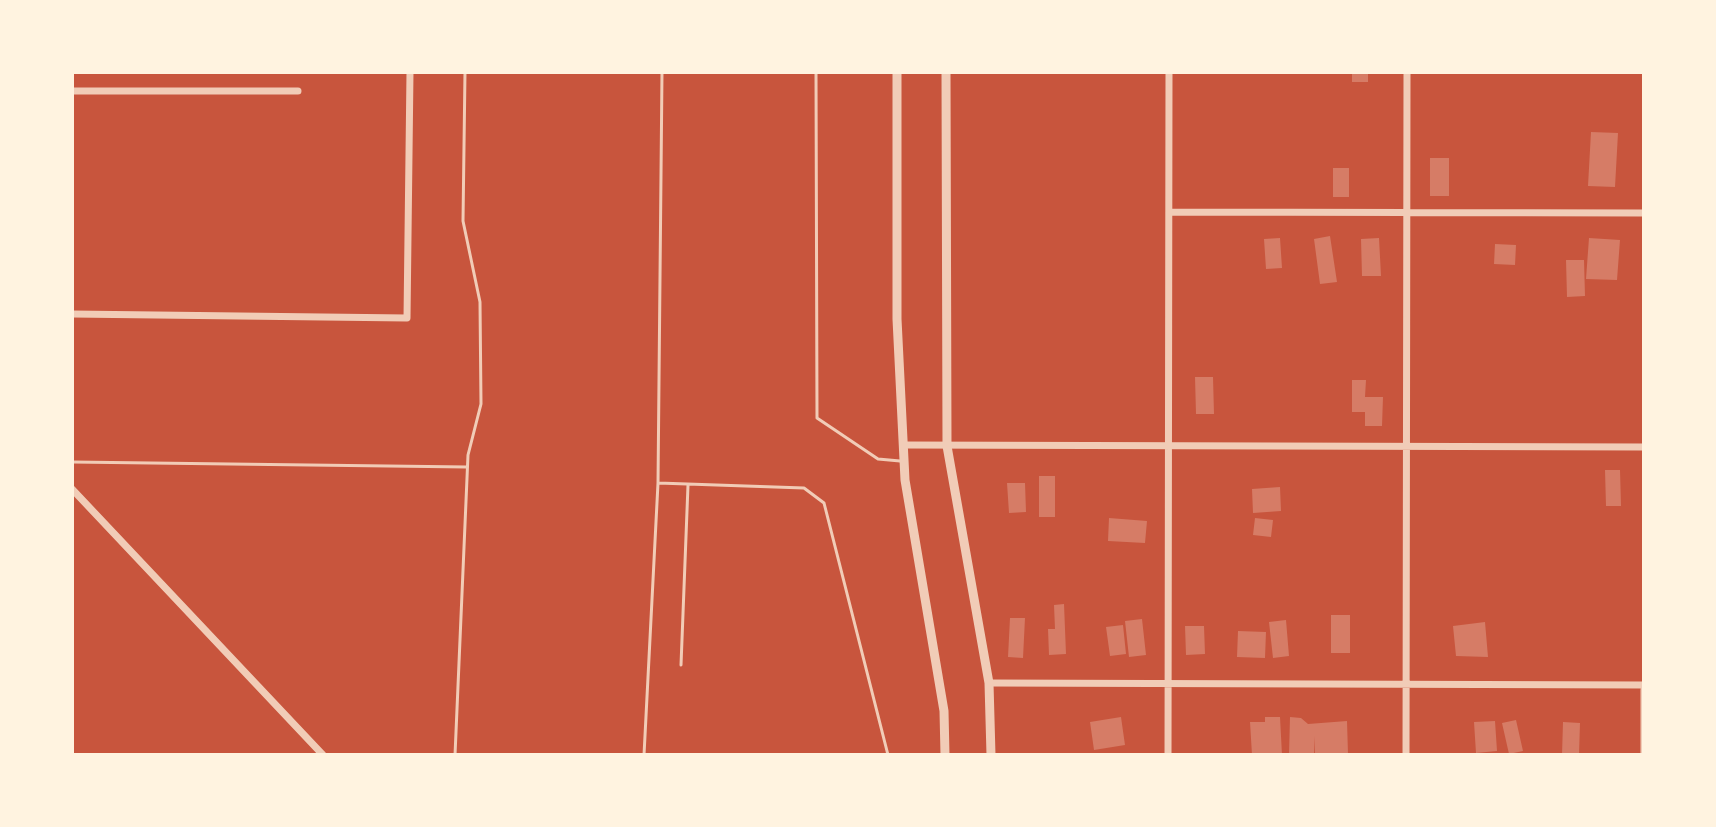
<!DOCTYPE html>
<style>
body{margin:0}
#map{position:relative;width:1716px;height:827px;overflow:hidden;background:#c8553d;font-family:Inter,sans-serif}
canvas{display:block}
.frame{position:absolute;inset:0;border:74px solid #fff3e0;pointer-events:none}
</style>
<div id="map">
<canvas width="1716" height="827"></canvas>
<div class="frame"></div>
</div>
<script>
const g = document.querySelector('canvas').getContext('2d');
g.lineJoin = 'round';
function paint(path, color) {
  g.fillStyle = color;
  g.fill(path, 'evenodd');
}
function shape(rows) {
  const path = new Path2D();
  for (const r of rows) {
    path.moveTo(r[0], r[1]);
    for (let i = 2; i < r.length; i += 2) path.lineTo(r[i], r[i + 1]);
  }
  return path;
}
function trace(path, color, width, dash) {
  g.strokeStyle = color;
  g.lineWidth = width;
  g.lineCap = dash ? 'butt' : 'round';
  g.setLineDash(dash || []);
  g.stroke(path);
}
paint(shape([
 [1352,72,1368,72,1368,82,1352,82],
 [1591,132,1618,133,1615,187,1588,186],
 [1430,158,1449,158,1449,196,1430,196],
 [1333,168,1349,168,1349,197,1333,197],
 [1330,236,1337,282,1320,284,1314,239],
 [1280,238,1282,268,1266,269,1264,239],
 [1379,238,1381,276,1362,276,1361,239],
 [1589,238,1620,240,1617,280,1586,279],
 [1495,244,1516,245,1515,265,1494,264],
 [1566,260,1584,260,1585,296,1567,297],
 [1195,377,1213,377,1214,414,1196,414],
 [1352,380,1366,380,1365,397,1383,397,1382,426,1365,426,1365,412,1352,412],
 [1605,470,1620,470,1621,506,1606,506],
 [1039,476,1055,476,1055,517,1039,517],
 [1007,483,1025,483,1026,512,1009,513],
 [1280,487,1281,511,1253,513,1252,489],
 [1109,518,1147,521,1145,543,1108,541],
 [1255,518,1273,520,1271,537,1253,535],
 [1064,604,1066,654,1049,655,1048,629,1055,629,1054,605],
 [1331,615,1350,615,1350,653,1331,653],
 [1010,618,1025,618,1023,658,1008,657],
 [1142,619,1146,655,1129,657,1125,621],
 [1286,620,1289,656,1273,658,1269,622],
 [1485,622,1488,657,1456,656,1453,626],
 [1123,625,1126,654,1110,656,1106,627],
 [1185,626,1204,626,1205,654,1186,655],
 [1238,631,1266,632,1265,658,1237,657],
 [1121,717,1125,745,1094,750,1090,722],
 [1265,717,1280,717,1282,755,1252,755,1250,722,1265,722],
 [1290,717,1301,718,1308,724,1347,721,1348,754,1315,755,1314,736,1314,755,1289,755],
 [1516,720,1523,751,1509,754,1502,723],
 [1495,721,1497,751,1476,753,1474,722],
 [1563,722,1580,723,1579,755,1562,755]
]), '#d67c66');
trace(shape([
 [816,72,817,418,878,459,900,461],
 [72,462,467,467],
 [658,483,804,488,824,503,888,755],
 [681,665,688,485],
 [455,755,468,455,481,404,480,302,463,221,465,72],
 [644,755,658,483,662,72]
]), '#f1ccb7', 3);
trace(shape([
 [72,91,298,91],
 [1170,212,1644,213],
 [72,314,407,318,410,72],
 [903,445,1644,447],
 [72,489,323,755],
 [989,683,1644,685],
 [1168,755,1169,72],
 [1406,755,1407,72],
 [1644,755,1644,690]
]), '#f1ccb7', 7);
trace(shape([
 [897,72,897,319,905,480,944,711,945,755],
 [946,72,947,446,989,683,991,755]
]), '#f1ccb7', 9);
</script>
